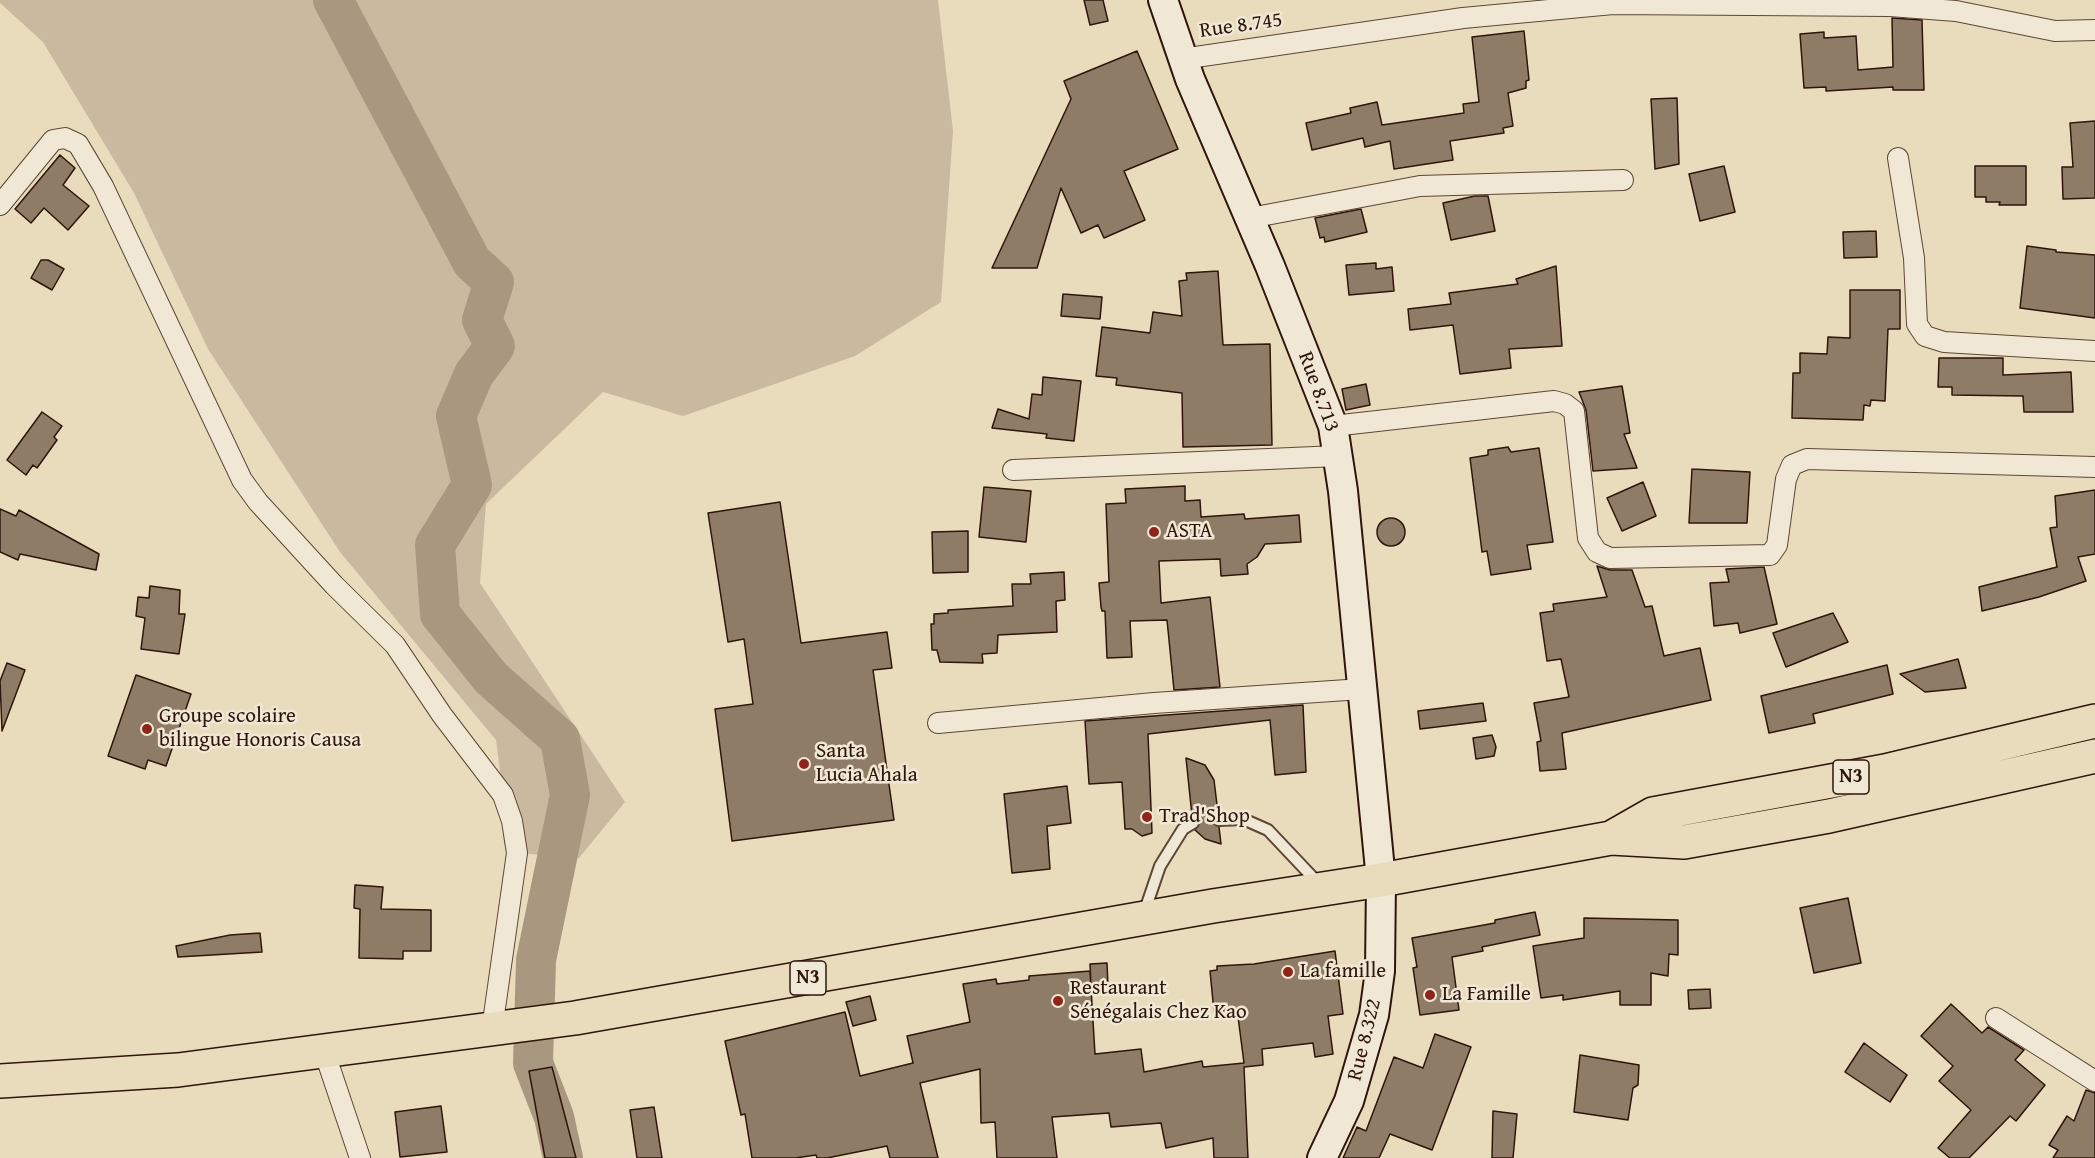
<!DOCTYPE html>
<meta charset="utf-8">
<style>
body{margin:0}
canvas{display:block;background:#e8dcbd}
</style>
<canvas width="2095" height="1158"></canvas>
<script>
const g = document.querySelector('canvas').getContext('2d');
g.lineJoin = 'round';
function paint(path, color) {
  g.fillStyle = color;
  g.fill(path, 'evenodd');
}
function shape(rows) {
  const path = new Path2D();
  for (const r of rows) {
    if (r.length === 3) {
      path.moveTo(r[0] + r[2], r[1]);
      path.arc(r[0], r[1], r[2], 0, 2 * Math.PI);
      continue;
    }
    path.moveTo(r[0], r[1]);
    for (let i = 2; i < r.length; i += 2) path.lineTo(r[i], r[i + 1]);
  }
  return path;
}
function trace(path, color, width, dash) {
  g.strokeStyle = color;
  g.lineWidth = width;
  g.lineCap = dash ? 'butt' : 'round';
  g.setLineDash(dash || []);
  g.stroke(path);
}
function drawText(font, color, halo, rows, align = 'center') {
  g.font = font + ' "Gentium Book Plus",serif';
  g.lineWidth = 5;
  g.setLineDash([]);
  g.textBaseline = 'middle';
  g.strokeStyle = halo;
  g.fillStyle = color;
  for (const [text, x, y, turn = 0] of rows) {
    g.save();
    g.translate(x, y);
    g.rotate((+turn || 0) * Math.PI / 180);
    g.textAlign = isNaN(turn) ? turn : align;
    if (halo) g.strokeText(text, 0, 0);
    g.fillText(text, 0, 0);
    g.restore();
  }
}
paint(shape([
 [0,0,938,0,953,131,941,302,855,356,683,416,603,392,486,504,480,583,625,802,579,858,517,853,503,795,496,740,340,552,208,349,134,193,43,42,0,3]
]), '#c9ba9f');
trace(shape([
 [333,0,472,262,494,282,482,320,495,346,474,374,456,416,472,485,435,545,440,614,491,678,560,739,570,795,536,960,533,1063,554,1117,563,1158]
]), '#a99880', 40);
const building = shape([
 [1084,0,1103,0,1108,21,1090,25,1084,0],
 [1892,18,1922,20,1924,90,1893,90,1893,87,1826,91,1826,87,1804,88,1800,34,1824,32,1824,38,1856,36,1858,70,1893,67,1892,18],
 [1524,31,1529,80,1526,81,1526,88,1508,93,1513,126,1503,128,1504,133,1450,141,1453,160,1394,169,1390,141,1365,147,1363,138,1312,150,1306,123,1351,113,1350,108,1377,102,1382,125,1464,113,1463,104,1479,102,1472,37,1524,31],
 [1137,51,1178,149,1124,171,1145,220,1104,238,1098,225,1081,233,1061,188,1037,268,992,268,1071,99,1064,81,1137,51],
 [1677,98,1679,164,1655,169,1651,99,1677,98],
 [2095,121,2095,198,2063,199,2062,167,2073,167,2070,123,2095,121],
 [60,155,75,168,63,185,89,206,68,230,44,208,31,223,15,209,60,155],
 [1724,166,1735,212,1700,221,1689,174,1724,166],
 [1975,166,2026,166,2026,205,1999,205,2000,202,1986,202,1986,197,1975,197,1975,166],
 [1475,196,1488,196,1495,231,1451,240,1443,203,1475,196],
 [1361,209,1367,232,1325,242,1324,237,1320,238,1315,218,1361,209],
 [1876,231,1877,257,1844,258,1843,232,1876,231],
 [2027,246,2056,250,2056,252,2095,255,2095,318,2020,308,2027,246],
 [41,260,48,260,64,269,52,290,31,278,41,260],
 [1376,263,1376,269,1392,267,1394,291,1349,295,1346,265,1376,263],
 [1556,266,1562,346,1509,349,1511,368,1460,374,1453,325,1410,330,1408,309,1451,304,1449,293,1518,284,1516,279,1556,266],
 [1218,271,1223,345,1270,344,1272,445,1183,447,1182,393,1116,385,1117,378,1096,376,1102,327,1150,333,1153,312,1182,316,1179,281,1187,280,1186,273,1218,271],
 [1850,290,1900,290,1900,329,1888,329,1885,401,1871,400,1870,406,1864,405,1863,420,1792,418,1793,373,1800,373,1800,353,1827,354,1828,337,1850,338,1850,290],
 [1063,294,1102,297,1100,319,1061,316,1063,294],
 [1939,358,2003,358,2003,375,2071,372,2073,412,2024,412,2023,396,1952,395,1952,387,1938,387,1939,358],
 [1043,377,1081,381,1074,441,1046,438,1047,434,992,428,998,409,1029,419,1032,394,1042,395,1043,377],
 [1366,384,1370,405,1346,410,1342,389,1366,384],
 [1622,386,1630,433,1624,434,1637,468,1593,471,1586,410,1579,392,1622,386],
 [42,412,62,426,54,437,57,440,37,468,33,465,26,475,7,460,42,412],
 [1508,447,1511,452,1539,448,1553,542,1527,545,1531,569,1491,575,1487,551,1482,552,1470,458,1488,455,1488,450,1508,447],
 [1692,469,1750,472,1747,523,1689,523,1692,469],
 [1643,482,1656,516,1622,531,1607,498,1643,482],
 [1185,486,1185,501,1200,500,1201,517,1244,514,1245,519,1299,515,1301,542,1265,544,1257,557,1247,564,1248,574,1221,576,1220,559,1159,561,1161,603,1210,597,1220,687,1174,690,1167,620,1130,621,1132,657,1107,658,1105,611,1102,611,1101,607,1099,583,1109,582,1106,504,1126,503,1125,489,1185,486],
 [984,487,1031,491,1026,542,979,537,984,487],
 [2095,490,2095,554,2078,557,2086,581,2039,597,1982,611,1979,587,2057,567,2050,528,2057,527,2055,496,2095,490],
 [780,502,801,643,887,632,892,668,873,670,894,820,732,841,715,709,753,704,744,639,728,642,708,513,780,502],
 [0,509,16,516,19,510,99,554,96,570,20,554,18,560,0,552,0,509],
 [1391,532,14],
 [968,531,968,572,933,573,932,532,968,531],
 [1597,566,1610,570,1632,570,1645,607,1652,606,1664,656,1700,648,1711,700,1562,733,1566,769,1540,771,1537,742,1541,741,1534,703,1569,697,1561,659,1547,661,1540,613,1554,611,1553,604,1607,597,1597,566],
 [1764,567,1777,624,1740,633,1738,623,1714,626,1710,583,1729,582,1726,569,1764,567],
 [1064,572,1065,600,1056,601,1057,632,998,635,997,653,982,654,983,663,940,662,937,650,932,650,931,624,934,624,934,614,948,613,948,610,1013,606,1012,584,1031,584,1030,574,1064,572],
 [150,586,180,590,179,614,185,614,179,654,141,649,145,618,136,616,138,597,149,598,150,586],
 [1833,613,1848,642,1786,667,1773,633,1833,613],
 [1958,659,1966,688,1925,692,1900,674,1958,659],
 [7,663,25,670,2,731,0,681,7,663],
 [1887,665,1893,694,1813,714,1815,723,1769,733,1761,696,1887,665],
 [136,675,191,694,166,766,148,760,145,769,108,756,136,675],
 [1483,703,1486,721,1420,729,1418,711,1483,703],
 [1303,705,1306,772,1275,775,1270,720,1148,734,1152,833,1142,836,1132,829,1125,829,1122,782,1089,784,1085,721,1303,705],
 [1492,735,1496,747,1494,756,1476,759,1473,738,1492,735],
 [1186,758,1205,765,1214,780,1218,813,1212,821,1219,827,1221,844,1205,839,1195,830,1200,822,1197,817,1192,816,1186,758],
 [1067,786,1071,823,1047,826,1050,869,1012,873,1004,794,1067,786],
 [355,885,383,887,381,909,431,910,431,951,403,951,403,959,359,958,360,909,354,908,355,885],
 [1848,898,1861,963,1814,973,1800,908,1848,898],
 [1535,912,1540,935,1482,947,1483,951,1452,957,1459,1010,1420,1015,1413,968,1417,967,1412,938,1495,923,1495,920,1535,912],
 [1584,918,1678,920,1678,955,1669,954,1668,976,1651,973,1651,1005,1620,1005,1620,991,1563,1000,1563,995,1541,998,1533,946,1584,938,1584,918],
 [260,933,262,952,178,957,176,946,230,935,260,933],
 [1335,951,1343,1014,1328,1016,1333,1054,1315,1057,1313,1043,1262,1049,1263,1065,1244,1067,1248,1158,1214,1158,1213,1138,1166,1148,1161,1123,1111,1127,1109,1113,1052,1117,1057,1158,997,1158,995,1122,981,1123,980,1069,920,1083,938,1158,890,1158,887,1146,827,1158,817,1158,816,1155,795,1158,752,1158,745,1114,741,1115,725,1041,845,1012,860,1076,913,1063,907,1036,970,1022,963,984,996,979,997,984,1029,980,1029,976,1090,971,1095,1054,1141,1049,1144,1072,1202,1061,1203,1067,1244,1063,1237,1009,1214,1012,1210,971,1217,970,1217,966,1254,964,1335,951],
 [1107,963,1108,986,1091,987,1090,964,1107,963],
 [1710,989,1711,1008,1689,1009,1688,990,1710,989],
 [870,996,876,1020,853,1026,846,1002,870,996],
 [1951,1004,1982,1033,1988,1027,2024,1050,2015,1060,2045,1085,2016,1121,2010,1116,1969,1158,1950,1158,1938,1148,1971,1110,1939,1081,1953,1066,1921,1036,1951,1004],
 [1435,1034,1471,1047,1432,1150,1390,1134,1379,1158,1343,1158,1357,1127,1366,1131,1394,1057,1423,1068,1435,1034],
 [1864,1043,1907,1075,1890,1102,1845,1072,1864,1043],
 [1580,1055,1639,1065,1638,1085,1633,1088,1628,1120,1574,1112,1580,1055],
 [552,1067,576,1158,545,1158,529,1071,552,1067],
 [2086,1090,2095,1093,2095,1158,2053,1158,2058,1150,2049,1145,2067,1116,2074,1121,2086,1090],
 [441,1106,447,1152,400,1157,395,1112,441,1106],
 [654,1107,662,1158,637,1158,630,1110,654,1107],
 [1493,1111,1517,1114,1513,1158,1492,1158,1493,1111]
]);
paint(building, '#8f7c67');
trace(building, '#2f150a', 1.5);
const service = shape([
 [1219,820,1243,819,1268,830,1319,884],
 [1144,913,1160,866,1183,829,1193,823]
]);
const minor = shape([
 [1182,59,1463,18,1613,4,1890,6,1956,11,2055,31,2095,30],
 [1898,158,1914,258,1917,324,1925,336,1944,342,2095,351],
 [0,205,53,140,65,138,78,144,103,186,242,480,258,502,334,585,395,645,442,715,503,795,512,821,517,853,492,1029],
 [1250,218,1420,186,1623,180],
 [1333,426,1554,401,1565,404,1574,411,1588,538,1597,552,1610,558,1770,555,1777,545,1786,479,1792,465,1807,459,2095,467],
 [1013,470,1338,456],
 [938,723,1154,703,1362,689],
 [1996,1018,2095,1081],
 [324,1051,360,1158]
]);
const secondary = shape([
 [1163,0,1190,79,1270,266,1333,426,1343,491,1381,880,1380,971,1374,1015,1349,1101,1322,1158]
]);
const trunk = shape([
 [1611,838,1653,814,1885,771,2095,721],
 [0,1081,178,1070,575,1018,1213,906,1381,880,1611,838,1684,842,1829,816,2095,756]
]);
trace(service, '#5d4737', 14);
trace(minor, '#5d4737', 22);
trace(secondary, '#2f150a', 32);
trace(trunk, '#2f150a', 36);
trace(service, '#f0e8d4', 10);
trace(minor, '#f0e8d4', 20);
trace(secondary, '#f0e8d4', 28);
trace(trunk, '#e8dcbd', 33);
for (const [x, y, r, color] of [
 [1154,532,6,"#8f2418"],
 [147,729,6,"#8f2418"],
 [804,764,6,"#8f2418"],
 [1147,817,6,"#8f2418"],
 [1288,972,6,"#8f2418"],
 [1430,995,6,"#8f2418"],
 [1058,1001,6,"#8f2418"]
]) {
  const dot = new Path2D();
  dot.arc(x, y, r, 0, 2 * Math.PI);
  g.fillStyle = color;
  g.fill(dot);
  trace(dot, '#f0e8d4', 2);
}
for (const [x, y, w] of [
 [1851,777,36],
 [808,978,36]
]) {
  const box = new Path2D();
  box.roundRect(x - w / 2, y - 17, w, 34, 4.5);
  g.fillStyle = '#f0e8d4';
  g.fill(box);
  trace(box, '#2f150a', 1.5);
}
drawText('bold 20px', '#2f150a', null, [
 ["N3",1851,777],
 ["N3",808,978]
]);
drawText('21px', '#2f150a', '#f0e8d4', [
 ["Rue 8.745",1241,26,-8],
 ["Rue 8.713",1318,392,70],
 ["Rue 8.322",1365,1040,-76]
]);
drawText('21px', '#2f150a', '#f0e8d4', [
 ["ASTA",1166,532],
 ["Groupe scolaire",159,717],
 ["bilingue Honoris Causa",159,741],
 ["Santa",816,752],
 ["Lucia Ahala",816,776],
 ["Trad'Shop",1159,817],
 ["La famille",1300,972],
 ["Restaurant",1070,989],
 ["Sénégalais Chez Kao",1070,1013],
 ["La Famille",1442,995]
], 'left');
</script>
